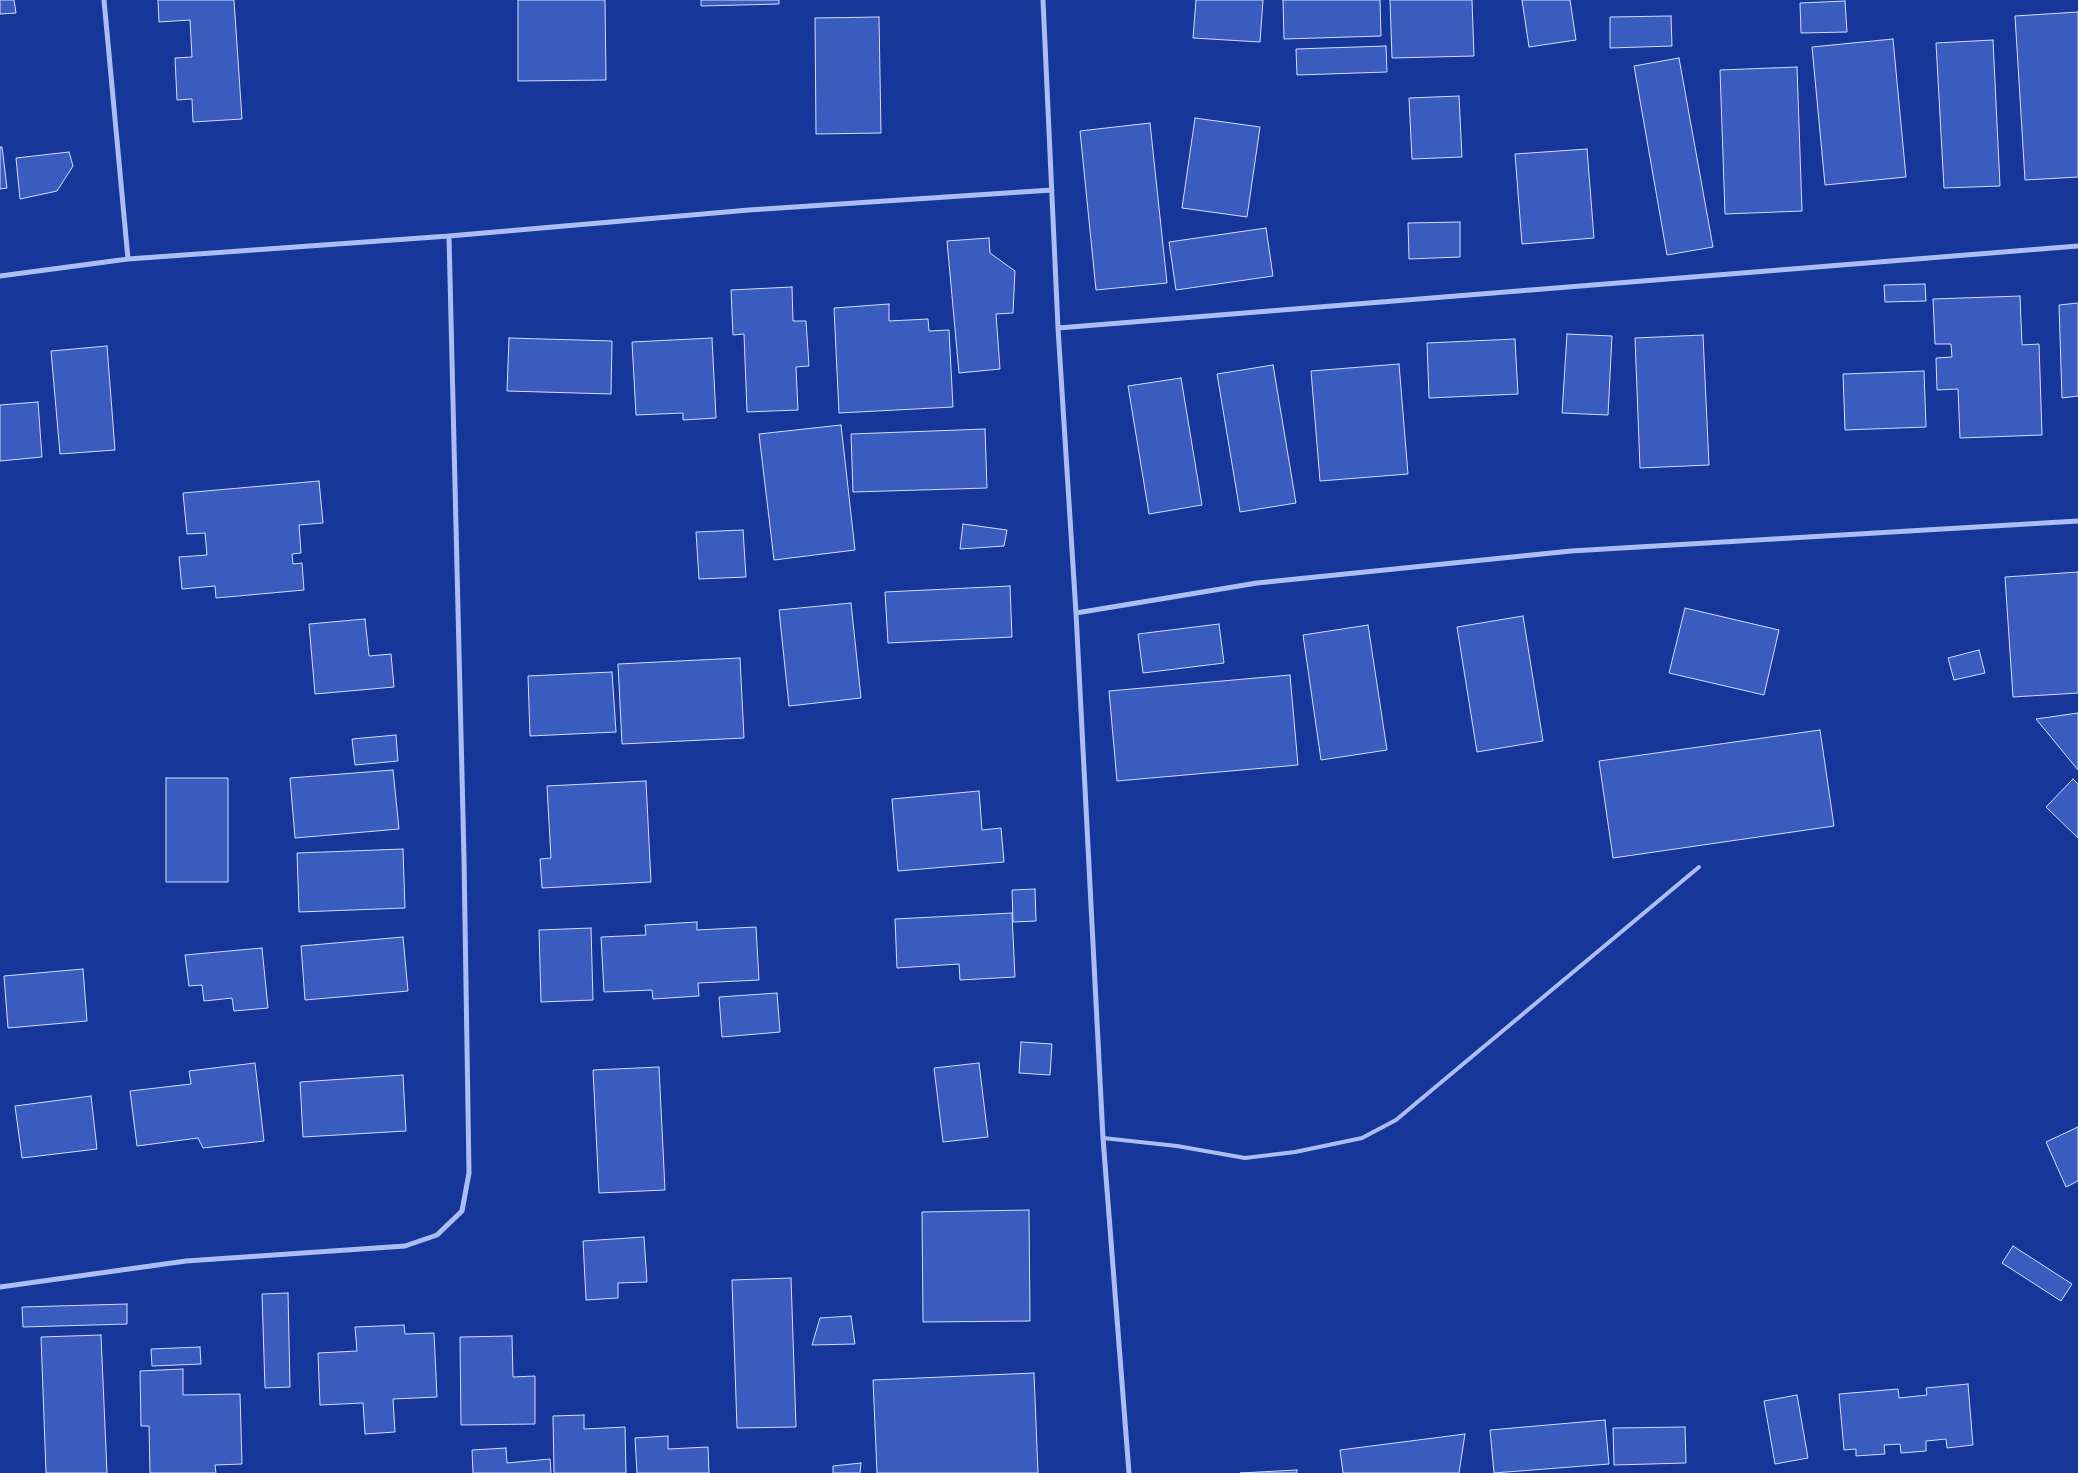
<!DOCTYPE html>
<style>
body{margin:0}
canvas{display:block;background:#16369a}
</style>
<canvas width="2078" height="1473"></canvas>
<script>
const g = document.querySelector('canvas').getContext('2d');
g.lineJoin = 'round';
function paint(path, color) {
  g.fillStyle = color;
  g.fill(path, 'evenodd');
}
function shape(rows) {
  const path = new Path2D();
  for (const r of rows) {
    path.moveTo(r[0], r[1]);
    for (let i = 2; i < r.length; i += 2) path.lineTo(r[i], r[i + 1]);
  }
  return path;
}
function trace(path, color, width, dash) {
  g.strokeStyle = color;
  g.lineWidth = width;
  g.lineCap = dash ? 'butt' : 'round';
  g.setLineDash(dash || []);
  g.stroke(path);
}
const building = shape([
 [0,0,14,0,16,13,0,14,0,0],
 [158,0,234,0,242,119,193,122,192,99,177,100,175,58,192,57,190,20,159,22,158,0],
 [518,0,605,0,606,80,518,81,518,0],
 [701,0,779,0,779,4,701,6,701,0],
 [1196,0,1263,0,1260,42,1193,38,1196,0],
 [1283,0,1380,0,1381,36,1284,39,1283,0],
 [1390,0,1472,0,1474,56,1392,58,1390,0],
 [1522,0,1570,0,1576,40,1529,47,1522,0],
 [1845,1,1847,32,1801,33,1800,3,1845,1],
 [2078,12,2078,177,2025,180,2015,16,2078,12],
 [1671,16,1672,46,1610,48,1610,17,1671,16],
 [879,17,881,133,816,134,815,18,879,17],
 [1893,39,1906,177,1825,185,1812,47,1893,39],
 [1993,40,2000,186,1944,188,1936,43,1993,40],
 [1386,46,1387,72,1297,75,1296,49,1386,46],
 [1679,58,1713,247,1667,255,1634,66,1679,58],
 [1797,67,1802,211,1725,214,1720,70,1797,67],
 [1459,96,1462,157,1412,159,1409,98,1459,96],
 [1195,118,1260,127,1247,217,1182,208,1195,118],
 [1150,123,1167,283,1096,290,1080,131,1150,123],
 [0,147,2,147,7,188,0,189,0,147],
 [1587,149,1594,238,1522,244,1515,154,1587,149],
 [69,152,73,166,57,191,20,199,16,158,69,152],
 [1460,222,1460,257,1409,259,1408,223,1460,222],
 [1266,228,1273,276,1176,290,1169,242,1266,228],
 [989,238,990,253,1015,271,1013,313,996,314,1000,369,959,373,947,241,989,238],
 [1925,284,1926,301,1885,302,1884,285,1925,284],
 [792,287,793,321,806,321,809,366,796,367,798,410,747,412,744,334,733,335,731,290,792,287],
 [2020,296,2022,345,2039,344,2042,435,1960,438,1958,389,1937,390,1936,358,1952,357,1951,344,1935,344,1933,299,2020,296],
 [2078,303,2078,396,2062,398,2059,305,2078,303],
 [889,304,889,321,928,319,929,331,949,330,953,407,839,413,834,308,889,304],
 [1567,334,1612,336,1608,415,1562,413,1567,334],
 [1703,335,1709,465,1640,468,1635,338,1703,335],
 [509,338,612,341,611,394,507,391,509,338],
 [712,338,716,418,683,420,683,413,636,415,632,342,712,338],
 [1515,339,1518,394,1429,398,1427,343,1515,339],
 [107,346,115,450,60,454,51,351,107,346],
 [1399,364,1408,474,1320,481,1311,371,1399,364],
 [1273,365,1296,503,1240,512,1217,374,1273,365],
 [1924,371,1926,427,1845,430,1843,374,1924,371],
 [1181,378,1202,505,1149,514,1128,386,1181,378],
 [38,402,42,457,0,461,0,405,38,402],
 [841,425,855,550,774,560,759,434,841,425],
 [985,429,987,488,853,492,851,434,985,429],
 [319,481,323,523,299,525,301,553,292,554,293,564,302,563,304,590,216,598,215,586,182,589,179,557,207,555,205,533,187,534,183,493,319,481],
 [963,524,1007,530,1004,546,960,549,963,524],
 [743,530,746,577,699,579,696,532,743,530],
 [2078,572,2078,693,2013,697,2005,577,2078,572],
 [1010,586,1012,637,888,643,885,592,1010,586],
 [851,603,861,698,789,706,779,610,851,603],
 [1685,608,1779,630,1764,695,1669,673,1685,608],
 [1523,616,1543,741,1477,752,1457,627,1523,616],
 [365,619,369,656,391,654,394,687,315,694,309,624,365,619],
 [1219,624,1224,663,1143,673,1138,634,1219,624],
 [1368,625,1387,750,1321,760,1303,635,1368,625],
 [1979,650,1985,673,1954,680,1948,658,1979,650],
 [740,658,744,738,622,744,618,664,740,658],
 [612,672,616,732,530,736,528,676,612,672],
 [1290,675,1298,765,1117,781,1109,691,1290,675],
 [2078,713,2078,770,2036,719,2078,713],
 [1820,730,1834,826,1613,858,1599,761,1820,730],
 [396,735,398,761,355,765,352,739,396,735],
 [393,770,399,829,295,838,290,778,393,770],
 [166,778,228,778,228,882,166,882,166,778],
 [2073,779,2078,784,2078,838,2046,807,2073,779],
 [646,781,651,882,542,888,540,859,551,858,547,786,646,781],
 [979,791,982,830,1001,828,1004,862,898,871,892,799,979,791],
 [403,849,405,908,299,912,297,853,403,849],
 [1035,889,1036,921,1013,922,1012,890,1035,889],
 [1012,913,1015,977,960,980,959,964,897,968,895,919,1012,913],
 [697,922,697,930,756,927,759,980,698,983,699,996,653,999,652,990,604,992,601,937,646,935,645,925,697,922],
 [591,928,593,1000,541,1002,539,930,591,928],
 [403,937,408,991,305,1000,301,946,403,937],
 [262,948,268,1008,234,1011,232,998,204,1001,202,985,189,986,185,955,262,948],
 [83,969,87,1021,8,1028,4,976,83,969],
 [777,993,780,1032,722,1037,719,997,777,993],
 [1021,1042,1052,1044,1050,1075,1019,1073,1021,1042],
 [255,1063,264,1141,203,1148,198,1138,137,1146,130,1091,191,1084,189,1071,255,1063],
 [979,1063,988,1137,943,1142,934,1068,979,1063],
 [659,1067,665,1190,599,1193,593,1070,659,1067],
 [403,1075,406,1131,303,1137,300,1082,403,1075],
 [91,1096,97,1149,22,1158,15,1106,91,1096],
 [2078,1127,2078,1181,2066,1187,2046,1142,2078,1127],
 [1029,1210,1030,1321,923,1322,922,1212,1029,1210],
 [644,1237,647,1282,618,1283,618,1298,586,1300,583,1241,644,1237],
 [2013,1246,2072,1284,2061,1301,2002,1263,2013,1246],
 [791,1278,796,1427,737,1428,732,1280,791,1278],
 [288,1293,290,1387,265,1388,262,1294,288,1293],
 [127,1304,127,1324,23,1327,22,1307,127,1304],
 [851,1316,855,1344,812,1345,820,1318,851,1316],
 [404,1325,405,1334,434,1333,437,1397,393,1399,395,1432,365,1434,363,1403,320,1405,318,1353,357,1351,355,1327,404,1325],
 [101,1335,107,1473,46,1473,41,1337,101,1335],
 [512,1336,513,1377,535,1376,535,1424,461,1425,460,1337,512,1336],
 [200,1347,201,1364,152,1366,151,1349,200,1347],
 [183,1369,183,1395,240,1394,242,1464,215,1465,216,1473,150,1473,149,1426,141,1426,140,1371,183,1369],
 [1034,1373,1038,1473,877,1473,873,1380,1034,1373],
 [1968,1384,1973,1445,1947,1448,1946,1439,1926,1441,1926,1451,1901,1453,1900,1444,1884,1445,1885,1454,1856,1456,1856,1449,1844,1450,1839,1394,1898,1389,1899,1398,1927,1395,1926,1388,1968,1384],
 [1797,1395,1808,1458,1775,1464,1764,1401,1797,1395],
 [584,1415,584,1429,625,1427,626,1473,554,1473,553,1416,584,1415],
 [1605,1420,1609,1464,1494,1473,1490,1430,1605,1420],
 [1685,1427,1686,1463,1614,1465,1613,1428,1685,1427],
 [1465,1434,1459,1473,1343,1473,1340,1450,1465,1434],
 [668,1436,668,1449,708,1447,709,1473,637,1473,635,1438,668,1436],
 [506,1448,507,1463,550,1459,551,1473,473,1473,472,1450,506,1448],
 [861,1463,860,1473,833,1473,833,1466,861,1463],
 [1297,1470,1297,1473,1240,1473,1297,1470]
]);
paint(building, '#3b5cbf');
trace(building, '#d2ddfc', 1);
trace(shape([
 [1103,1138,1177,1146,1245,1158,1295,1152,1362,1138,1396,1120,1699,867]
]), '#abbdf2', 4);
trace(shape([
 [104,0,128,259],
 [1043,0,1058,328,1076,613,1103,1138,1129,1473],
 [0,276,128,259,449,236,749,210,1052,190],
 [1058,328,2078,246],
 [1076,613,1257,583,1571,551,2078,521],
 [0,1287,186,1261,405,1246,437,1235,462,1211,469,1173,464,858,449,236]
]), '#abbdf2', 5);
</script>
